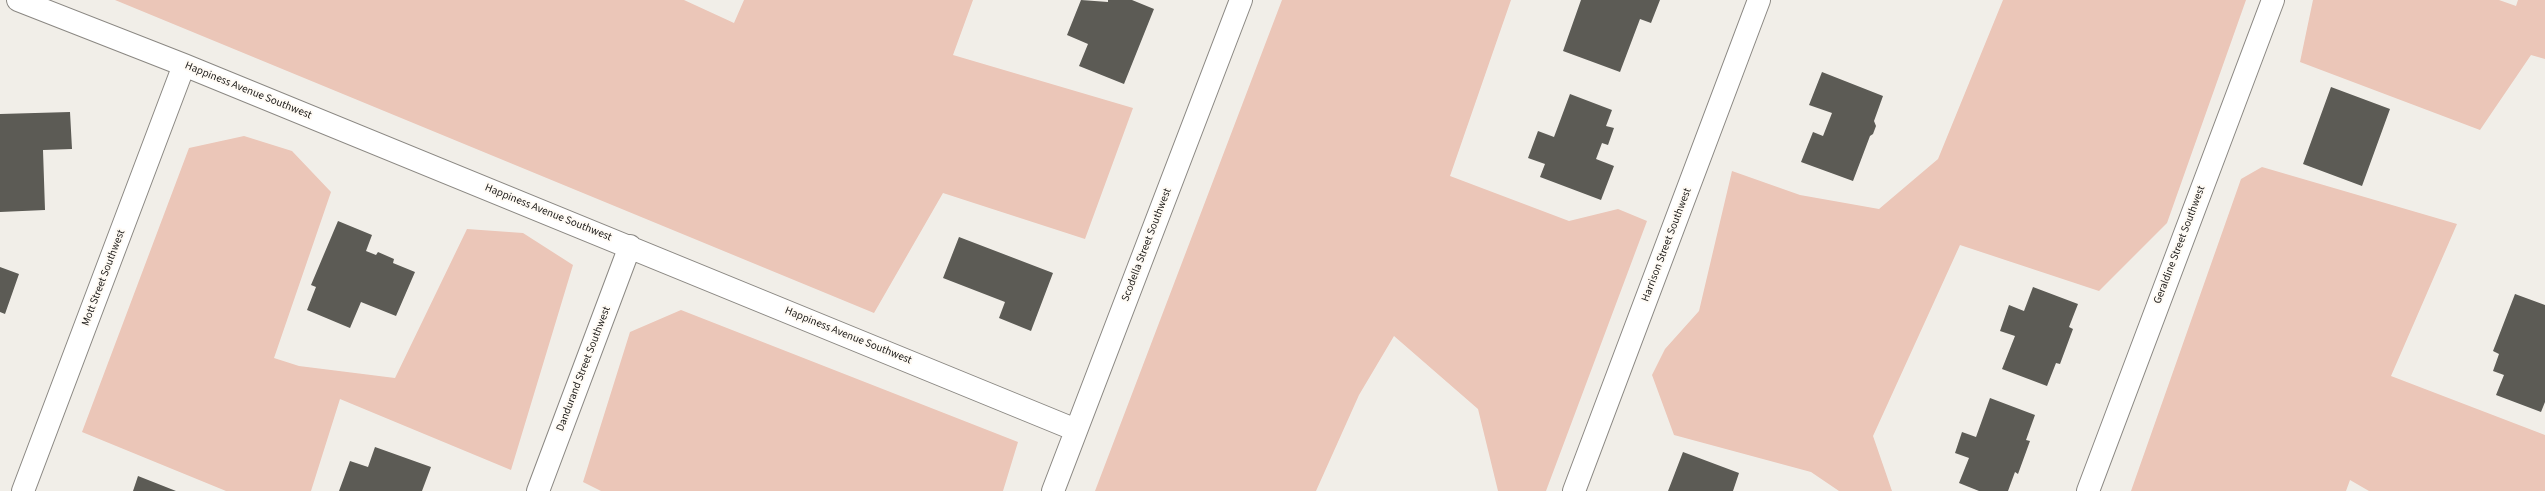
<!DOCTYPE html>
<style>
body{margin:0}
canvas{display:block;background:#f1eee8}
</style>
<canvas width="2545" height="491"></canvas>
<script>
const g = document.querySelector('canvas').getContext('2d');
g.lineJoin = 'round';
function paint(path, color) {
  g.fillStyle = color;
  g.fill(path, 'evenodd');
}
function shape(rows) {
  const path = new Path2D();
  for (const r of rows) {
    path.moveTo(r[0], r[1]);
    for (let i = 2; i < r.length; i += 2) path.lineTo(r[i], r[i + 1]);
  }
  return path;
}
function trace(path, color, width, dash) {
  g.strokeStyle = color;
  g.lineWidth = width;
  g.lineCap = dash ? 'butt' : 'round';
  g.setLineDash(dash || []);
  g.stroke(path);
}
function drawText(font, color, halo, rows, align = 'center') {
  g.font = font + ' "Source Sans 3",sans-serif';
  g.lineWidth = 4;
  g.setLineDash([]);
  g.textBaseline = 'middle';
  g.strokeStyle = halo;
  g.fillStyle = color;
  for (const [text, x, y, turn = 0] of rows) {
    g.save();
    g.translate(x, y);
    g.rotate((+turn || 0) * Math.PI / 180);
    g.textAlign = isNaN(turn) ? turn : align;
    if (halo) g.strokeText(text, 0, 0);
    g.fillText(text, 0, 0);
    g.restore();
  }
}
paint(shape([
 [115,0,684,0,734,23,744,0,973,0,953,55,1133,108,1085,239,943,193,874,313],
 [1282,0,1511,0,1450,176,1569,221,1618,209,1647,221,1546,491,1498,491,1478,409,1394,336,1359,395,1316,491,1095,491],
 [2003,0,2246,0,2167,223,2099,291,1960,245,1873,436,1892,491,1839,491,1811,472,1674,435,1652,375,1665,349,1699,311,1732,171,1800,195,1879,209,1938,159],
 [2313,0,2499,0,2516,6,2518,0,2545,0,2545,59,2531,55,2480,130,2300,62],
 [244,136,292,151,331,192,274,358,299,366,395,378,467,229,523,233,573,265,511,470,340,399,311,491,226,491,82,432,189,148],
 [2262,167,2457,224,2391,376,2545,435,2545,491,2369,491,2350,480,2346,491,2131,491,2241,179],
 [681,310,1018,442,1003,491,601,491,583,482,630,332]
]), '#ebc6b8');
paint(shape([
 [1081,0,1108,2,1108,0,1132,0,1154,9,1124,84,1079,66,1088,44,1067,35],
 [1581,0,1660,0,1651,23,1640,19,1620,72,1563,51],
 [1822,72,1883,96,1874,121,1876,126,1873,134,1870,136,1853,181,1801,162,1813,132,1823,136,1832,113,1809,105],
 [2331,87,2390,109,2362,186,2303,164],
 [1570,94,1612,110,1606,126,1614,128,1608,145,1602,143,1596,159,1614,166,1601,200,1540,177,1545,164,1528,158,1538,131,1554,137],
 [70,112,72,149,43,150,45,210,0,212,0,114],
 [338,221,372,235,366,251,376,255,378,252,394,259,393,263,415,272,396,316,361,302,350,328,307,310,316,287,311,285],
 [959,237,1053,273,1031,331,999,318,1005,302,943,278],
 [0,267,19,274,5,314,0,312],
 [2033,287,2078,304,2069,327,2073,329,2060,364,2056,363,2047,386,2002,369,2015,336,2000,331,2009,305,2024,311],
 [2515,294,2545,305,2545,402,2541,412,2496,395,2504,375,2493,371,2499,354,2493,351],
 [1990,398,2035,415,2026,440,2030,441,2018,474,2015,472,2008,491,1979,491,1959,483,1969,458,1955,453,1962,432,1976,437],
 [375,447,431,467,422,491,339,491,350,461,368,467],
 [1683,452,1739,473,1733,491,1668,491],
 [138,476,176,491,133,491]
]), '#5c5b55');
const minor = shape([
 [18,0,184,65,1076,430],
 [23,491,184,65],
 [538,491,630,246],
 [1053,491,1241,0],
 [1574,491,1759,0],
 [2088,491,2273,0]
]);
trace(minor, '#8b8883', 24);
trace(minor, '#fff', 22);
drawText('11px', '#1b1917', '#fffbf5', [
 ["Happiness Avenue Southwest",248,91,22],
 ["Happiness Avenue Southwest",548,213,22],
 ["Scodella Street Southwest",1147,245,-69],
 ["Harrison Street Southwest",1667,245,-69],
 ["Geraldine Street Southwest",2180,245,-69],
 ["Mott Street Southwest",104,278,-69],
 ["Happiness Avenue Southwest",848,336,22],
 ["Dandurand Street Southwest",584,369,-69]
]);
</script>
